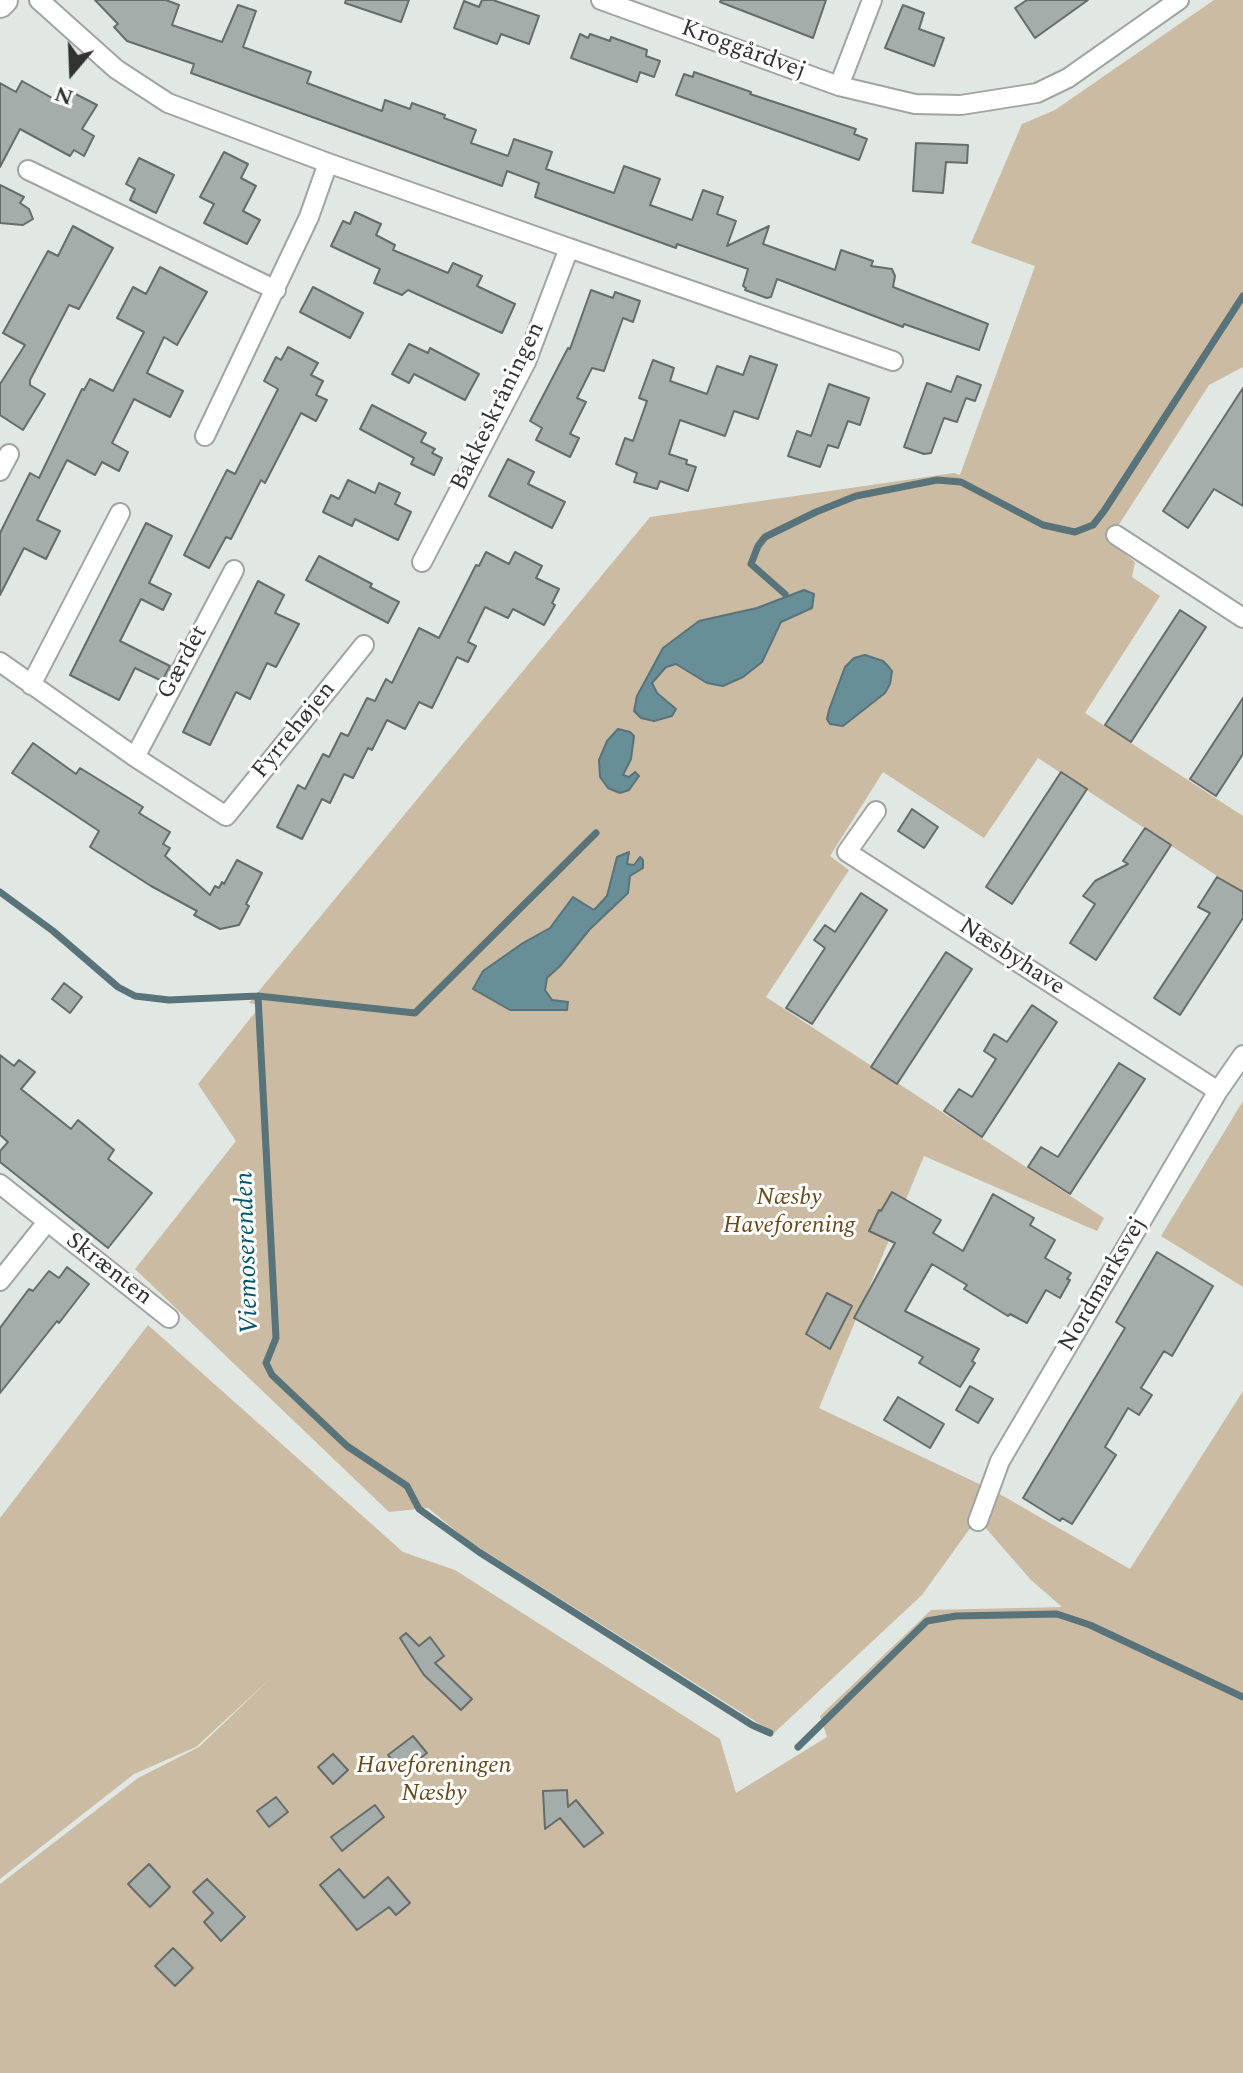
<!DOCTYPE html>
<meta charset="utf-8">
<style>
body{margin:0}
#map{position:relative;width:1243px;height:2073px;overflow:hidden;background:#e1e7e2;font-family:Spectral,serif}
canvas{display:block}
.north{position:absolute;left:32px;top:32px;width:80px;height:80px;-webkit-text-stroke:6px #fff;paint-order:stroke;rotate:199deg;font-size:22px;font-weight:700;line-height:32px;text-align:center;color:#313331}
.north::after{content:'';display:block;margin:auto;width:28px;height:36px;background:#313331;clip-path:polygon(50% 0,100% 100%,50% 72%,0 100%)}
</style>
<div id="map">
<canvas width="1243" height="2073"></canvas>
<div class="north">N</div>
</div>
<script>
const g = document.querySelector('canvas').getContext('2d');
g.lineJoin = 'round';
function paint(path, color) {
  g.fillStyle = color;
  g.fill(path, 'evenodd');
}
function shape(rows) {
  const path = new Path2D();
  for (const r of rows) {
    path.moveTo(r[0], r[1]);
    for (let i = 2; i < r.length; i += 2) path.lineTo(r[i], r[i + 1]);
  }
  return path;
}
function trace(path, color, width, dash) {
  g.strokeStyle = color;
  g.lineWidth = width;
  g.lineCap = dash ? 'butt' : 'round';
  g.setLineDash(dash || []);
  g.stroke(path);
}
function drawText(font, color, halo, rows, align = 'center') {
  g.font = font + ' Spectral,serif';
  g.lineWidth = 6;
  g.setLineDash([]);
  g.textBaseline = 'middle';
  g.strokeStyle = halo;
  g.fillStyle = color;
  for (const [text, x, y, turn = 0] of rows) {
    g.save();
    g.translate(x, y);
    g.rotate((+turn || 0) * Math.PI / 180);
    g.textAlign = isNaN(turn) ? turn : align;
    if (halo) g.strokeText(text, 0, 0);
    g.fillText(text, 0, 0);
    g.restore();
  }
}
paint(shape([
 [1214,0,1243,0,1243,367,1209,385,1118,526,1106,539,1135,562,1132,577,1160,596,1085,713,1243,816,1243,893,1038,758,984,838,883,772,830,856,849,870,766,997,1104,1218,1097,1231,924,1156,819,1408,996,1492,1130,1569,1243,1391,1243,2073,0,2073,0,1884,138,1778,199,1747,272,1677,196,1747,134,1774,0,1879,0,1518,148,1325,403,1552,455,1570,720,1739,736,1793,827,1737,820,1716,931,1610,1062,1607,1031,1580,984,1526,994,1495,922,1595,774,1733,467,1540,428,1508,389,1512,135,1269,236,1141,198,1084,261,1005,249,1003,650,517,954,473,960,475,1035,266,971,243,1022,124,1055,110],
 [804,590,811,608,781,622,762,662,707,683,685,668,675,664,666,667,652,683,657,693,669,702,637,696,699,621,757,608],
 [617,857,627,864,634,865,639,858,630,876,627,893,590,929,560,966,547,977,545,990,552,1000,567,1010,510,1010,483,971,523,943,594,910,607,896],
 [1243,1101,1243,1287,1161,1236]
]), '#cbbba3');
const water = shape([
 [804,590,814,594,812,608,781,622,762,662,743,677,723,686,707,683,676,664,666,667,652,683,657,693,676,709,672,716,654,721,641,718,634,711,637,696,663,648,699,621,757,608,804,590],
 [865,655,883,661,888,666,892,671,890,684,885,693,843,726,830,724,827,719,829,710,845,667,854,658,865,655],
 [618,729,630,732,634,736,631,759,623,775,629,777,635,772,639,776,629,790,620,793,608,788,600,777,599,760,607,741,618,729],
 [629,852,627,864,634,865,640,857,643,860,643,868,630,876,628,893,590,929,560,966,547,978,545,990,552,1000,568,1002,567,1010,510,1010,473,989,483,971,523,943,550,928,573,897,594,910,607,896,617,857,629,852]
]);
paint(water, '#688e98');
trace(water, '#587379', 2);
trace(shape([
 [785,594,751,564,758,546,765,537,816,512,856,496,937,480,961,482,1043,525,1075,532,1093,525,1104,511,1243,296],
 [0,892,53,931,118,987,135,996,169,1000,258,996,276,1338,266,1363,272,1375,347,1446,407,1486,419,1509,479,1552,752,1725,770,1733],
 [258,996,415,1013,596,833],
 [798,1747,927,1621,956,1616,1057,1614,1090,1625,1243,1697]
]), '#587379', 7);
const building = shape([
 [95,0,166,0,179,5,172,25,222,42,238,5,256,11,243,47,311,72,307,83,382,111,385,100,410,109,412,103,445,115,444,118,476,130,471,143,508,156,514,139,552,152,546,169,614,193,624,166,660,179,650,205,692,220,703,190,723,197,717,214,736,221,727,246,769,226,763,244,835,270,841,250,873,261,871,266,892,269,895,276,893,287,988,324,979,350,904,324,903,327,777,279,771,297,767,298,745,290,746,288,743,286,748,269,677,244,676,248,535,197,539,183,507,171,502,186,191,73,194,64,127,41,114,27,118,24,95,0],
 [346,0,409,0,401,22,345,3,346,0],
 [482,0,493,0,539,16,529,44,501,34,497,44,454,28,464,1,479,7,482,0],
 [721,0,826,0,813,38,720,2,721,0],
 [1027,0,1088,0,1035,38,1015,8,1027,0],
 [903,5,924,13,919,29,944,38,934,66,885,48,903,5],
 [580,34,588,38,590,34,610,41,611,37,647,50,646,56,660,61,654,77,640,72,637,82,571,58,580,34],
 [694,72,751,92,750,94,856,129,854,134,867,139,859,160,676,95,684,74,693,77,694,72],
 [22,81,54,99,60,86,97,105,82,129,94,136,84,156,74,150,70,156,20,129,0,167,0,83,16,92,22,81],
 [916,143,968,145,967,163,946,162,943,193,913,191,916,143],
 [224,152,248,164,241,178,256,186,243,211,260,220,247,244,204,223,214,204,200,197,224,152],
 [139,158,174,175,156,213,130,200,135,189,126,184,139,158],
 [0,185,24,197,20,203,29,209,33,219,23,225,0,223,0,185],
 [355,212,381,224,376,235,395,245,393,250,448,273,453,263,482,276,477,286,515,304,502,333,408,290,402,295,374,283,380,269,331,246,343,221,350,224,355,212],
 [73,226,113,248,79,309,69,305,30,380,30,385,45,394,23,430,0,415,0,384,25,345,3,333,48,251,58,256,73,226],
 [160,267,207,292,177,345,164,337,147,373,183,391,170,417,134,399,112,443,128,452,119,471,102,462,95,475,67,460,37,520,60,531,46,559,24,548,0,595,0,533,30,473,39,478,82,389,84,390,90,379,113,391,144,332,117,318,133,287,146,294,160,267],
 [313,287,363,313,350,338,300,312,313,287],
 [591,290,613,298,615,292,640,301,633,322,623,318,604,371,592,368,577,398,586,402,570,434,579,438,570,457,536,440,542,428,530,421,568,348,570,349,591,290],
 [409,344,428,353,430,348,479,374,465,400,414,374,409,383,392,374,409,344],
 [288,347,318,363,311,375,323,381,316,395,327,400,316,421,301,413,265,483,261,480,231,539,226,537,209,568,184,555,227,470,235,474,278,389,264,381,276,357,281,360,288,347],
 [750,356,777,365,758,419,734,411,725,436,680,420,669,454,687,460,686,464,696,467,688,491,660,481,657,489,634,482,637,473,616,464,625,438,633,441,647,401,639,398,653,360,674,368,670,381,707,394,717,366,743,375,750,356],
 [957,376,981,385,975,401,966,398,957,422,944,418,931,453,924,454,904,447,927,383,951,392,957,376],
 [829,384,869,398,860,425,848,421,838,448,828,445,820,467,788,456,797,431,811,436,829,384],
 [1243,388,1243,506,1214,489,1188,528,1163,511,1243,388],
 [372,405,426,433,421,442,435,449,432,453,442,458,434,475,411,464,414,458,360,429,372,405],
 [508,459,534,472,528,484,565,502,552,528,489,496,508,459],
 [348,480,375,493,379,483,400,493,395,504,411,512,398,540,355,519,352,526,323,512,331,495,339,499,348,480],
 [146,523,172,536,149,583,171,594,163,610,141,599,120,641,170,666,162,681,135,668,119,700,70,675,146,523],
 [486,552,509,564,515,552,542,566,536,578,559,589,552,603,555,605,544,625,513,609,508,618,485,607,468,642,476,646,468,662,457,657,432,708,419,702,405,729,387,720,372,750,368,748,353,778,344,774,330,803,322,799,302,839,277,827,298,785,305,789,323,754,329,757,341,733,348,736,367,698,375,701,386,679,392,683,419,628,439,638,476,565,479,566,486,552],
 [319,556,372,584,370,587,399,602,388,623,306,580,319,556],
 [258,581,284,595,275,613,299,624,276,667,267,663,250,699,236,692,210,745,183,732,258,581],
 [1180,610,1206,627,1131,742,1105,725,1180,610],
 [1243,698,1243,754,1216,796,1190,779,1243,698],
 [33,743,76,774,80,768,143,807,139,813,170,832,163,844,170,848,165,856,210,895,215,886,219,888,222,882,224,884,237,860,262,873,246,904,249,906,239,925,220,929,194,915,197,911,151,886,90,847,99,831,12,773,33,743],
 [1061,772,1087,789,1012,904,986,887,1061,772],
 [912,809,938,827,924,848,898,831,912,809],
 [1145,828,1171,845,1096,960,1070,943,1095,904,1083,896,1095,881,1128,864,1123,861,1145,828],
 [1217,877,1243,892,1243,918,1180,1015,1154,998,1210,913,1198,907,1217,877],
 [861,893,887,910,812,1024,786,1008,825,948,814,940,825,925,835,932,861,893],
 [946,952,972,969,897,1084,871,1067,946,952],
 [64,983,82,997,70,1013,52,999,64,983],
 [1032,1005,1057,1022,982,1137,944,1111,959,1089,972,1097,996,1059,984,1051,994,1034,1007,1042,1032,1005],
 [0,1055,14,1066,19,1060,35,1072,21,1089,71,1129,78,1120,114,1150,108,1159,152,1193,108,1248,0,1162,0,1151,8,1142,0,1135,0,1055],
 [1119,1063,1145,1079,1070,1194,1028,1167,1041,1147,1058,1157,1119,1063],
 [892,1192,941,1220,933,1233,963,1251,993,1194,1034,1218,1030,1225,1055,1240,1045,1258,1071,1273,1067,1279,1070,1280,1060,1298,1046,1290,1027,1323,1010,1314,1008,1316,964,1289,967,1285,932,1264,905,1311,979,1349,972,1361,975,1363,960,1387,919,1363,923,1357,854,1318,895,1243,869,1231,879,1210,881,1211,892,1192],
 [1157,1252,1213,1286,1172,1356,1164,1351,1141,1388,1152,1395,1139,1415,1128,1408,1105,1447,1116,1455,1099,1482,1072,1524,1062,1518,1060,1521,1023,1498,1125,1328,1116,1322,1157,1252],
 [67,1267,89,1284,59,1323,57,1321,0,1393,0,1328,29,1289,33,1291,49,1271,59,1278,67,1267],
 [827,1293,852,1306,830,1349,806,1334,827,1293],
 [970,1386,993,1399,978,1423,956,1410,970,1386],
 [898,1397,944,1424,930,1448,884,1420,898,1397],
 [406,1633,419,1646,430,1637,444,1656,435,1663,472,1699,461,1710,424,1675,400,1638,406,1633],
 [413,1736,427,1753,402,1772,388,1755,413,1736],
 [333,1754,348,1770,333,1784,318,1767,333,1754],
 [567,1790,568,1807,576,1800,603,1833,584,1847,560,1818,545,1829,543,1791,567,1790],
 [276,1797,288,1812,269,1827,257,1811,276,1797],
 [375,1805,384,1817,342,1851,331,1837,375,1805],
 [149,1864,170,1887,150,1907,128,1884,149,1864],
 [339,1869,364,1898,388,1877,410,1903,396,1915,389,1907,357,1930,320,1885,339,1869],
 [207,1879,245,1917,221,1941,204,1922,213,1913,193,1892,207,1879],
 [173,1948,193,1968,175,1986,155,1966,173,1948]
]);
paint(building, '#a5adab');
trace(building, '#656c6a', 2);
const street = shape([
 [39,0,116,69,168,103,328,163,569,248,526,362,422,562],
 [601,0,839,86,915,104,961,105,1037,93,1068,78,1179,0],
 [839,86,872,0],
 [28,170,276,290],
 [569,248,893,361],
 [205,436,309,217,328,163],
 [0,471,9,454],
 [1116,535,1243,618],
 [0,662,135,757,226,816,364,645],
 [31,685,120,513],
 [135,757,234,570],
 [876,811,847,852,1218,1091],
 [0,1184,169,1318],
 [0,1281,47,1222],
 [978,1521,1000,1461,1218,1091,1243,1055]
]);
const secondary = shape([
 [0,4,4,0]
]);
trace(street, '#a1a5a1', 22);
trace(secondary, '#a1a5a1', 30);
trace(street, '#fff', 18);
trace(secondary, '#fff', 26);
drawText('24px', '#313331', '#fff', [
 ["Kroggårdvej",743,51,20],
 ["Bakkeskråningen",499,407,-64],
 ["Gærdet",184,663,-62],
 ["Fyrrehøjen",295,731,-51],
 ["Næsbyhave",1011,958,33],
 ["Skrænten",108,1270,38],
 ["Nordmarksvej",1104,1285,-60]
]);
drawText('italic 24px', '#664919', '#fff', [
 ["Næsby",789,1199],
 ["Haveforening",789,1227],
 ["Haveforeningen",434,1767],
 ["Næsby",434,1795]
]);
drawText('italic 26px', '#005666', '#fff', [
 ["Viemoserenden",249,1253,-92]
]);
</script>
